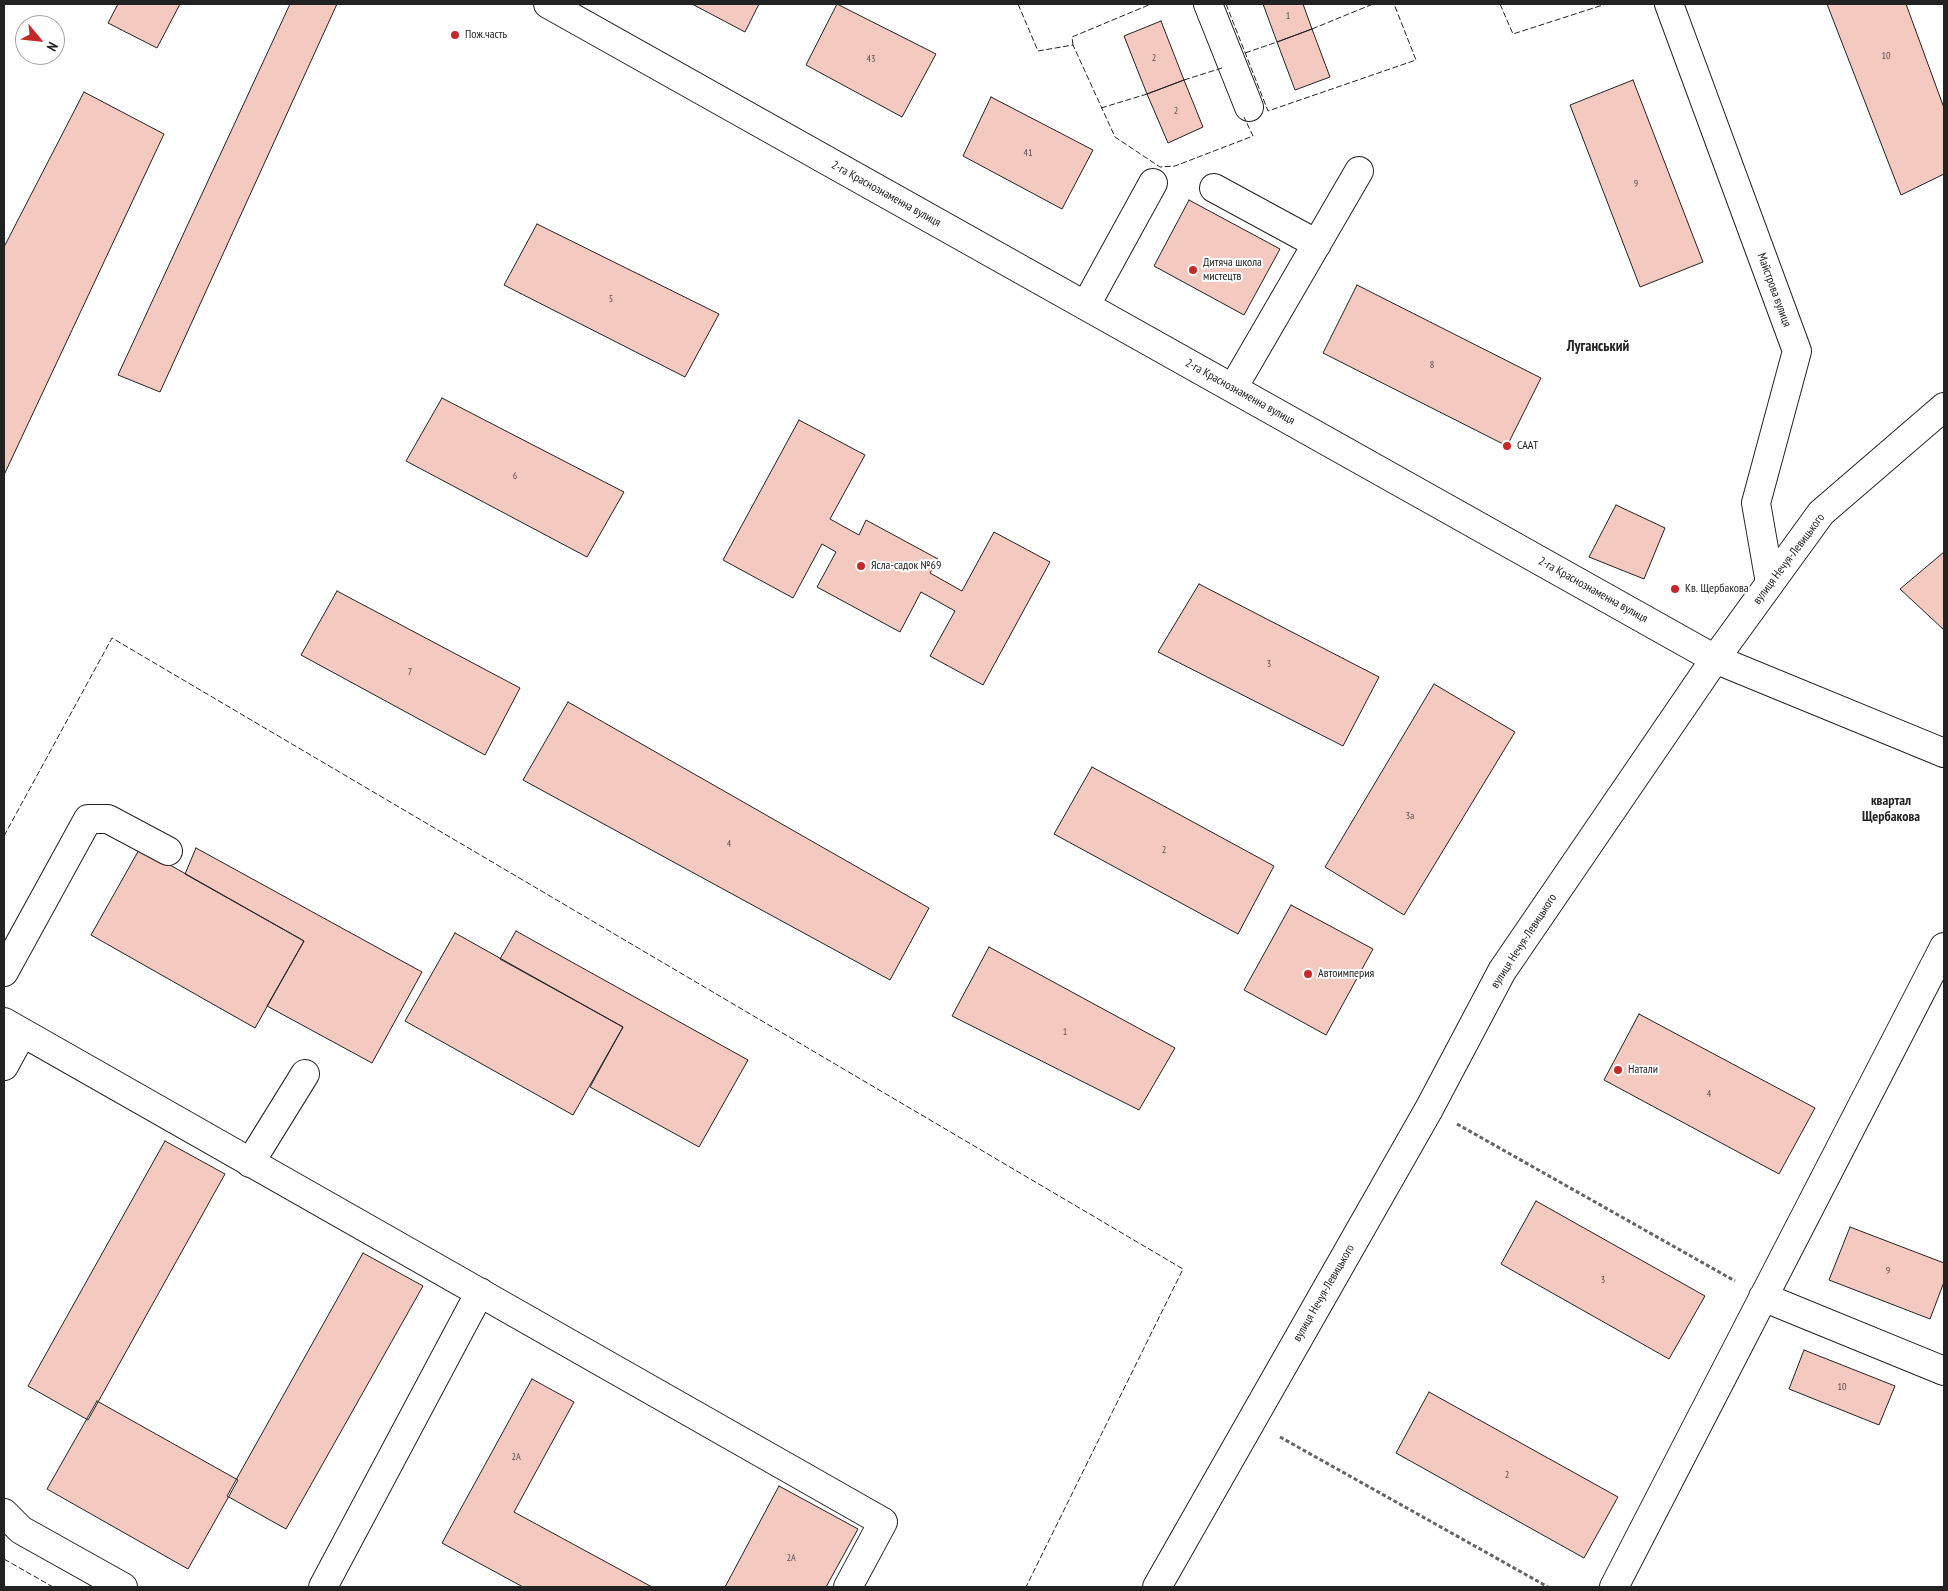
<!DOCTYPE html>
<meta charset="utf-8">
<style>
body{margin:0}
#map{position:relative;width:1948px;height:1591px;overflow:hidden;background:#fff;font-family:"PT Sans Narrow",sans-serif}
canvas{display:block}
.frame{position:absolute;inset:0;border:5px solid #222;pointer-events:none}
.north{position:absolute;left:15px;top:15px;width:50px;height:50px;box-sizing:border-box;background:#fff;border:1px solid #a7a7a7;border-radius:50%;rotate:118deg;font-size:14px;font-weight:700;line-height:20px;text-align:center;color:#222}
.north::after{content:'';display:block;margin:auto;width:18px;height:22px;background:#c62828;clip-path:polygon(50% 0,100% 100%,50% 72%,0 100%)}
</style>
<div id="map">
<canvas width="1948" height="1591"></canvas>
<div class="frame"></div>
<div class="north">N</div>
</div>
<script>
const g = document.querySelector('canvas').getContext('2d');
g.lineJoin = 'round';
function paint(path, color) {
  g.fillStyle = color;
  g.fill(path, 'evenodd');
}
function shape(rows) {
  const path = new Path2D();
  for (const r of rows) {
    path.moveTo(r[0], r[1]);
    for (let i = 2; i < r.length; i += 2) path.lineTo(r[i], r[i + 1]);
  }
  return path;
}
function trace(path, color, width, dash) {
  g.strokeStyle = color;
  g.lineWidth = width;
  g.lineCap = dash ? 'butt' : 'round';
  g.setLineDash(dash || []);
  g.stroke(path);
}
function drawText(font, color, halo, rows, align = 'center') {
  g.font = font + ' "PT Sans Narrow",sans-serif';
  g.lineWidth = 4;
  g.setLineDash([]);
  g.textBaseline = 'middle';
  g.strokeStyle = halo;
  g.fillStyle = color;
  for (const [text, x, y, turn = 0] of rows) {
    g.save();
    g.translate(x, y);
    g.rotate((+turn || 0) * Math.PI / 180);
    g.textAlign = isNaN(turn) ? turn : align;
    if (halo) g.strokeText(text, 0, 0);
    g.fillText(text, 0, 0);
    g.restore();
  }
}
const building = shape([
 [118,4,180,4,157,48,108,23,118,4],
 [290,4,337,4,160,392,118,375,290,4],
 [692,4,759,4,745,32,692,4],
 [837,4,936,54,902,117,806,65,837,4],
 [1263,4,1303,4,1312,29,1277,42,1263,4],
 [1827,4,1906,4,1944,108,1944,174,1901,195,1827,4],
 [1161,21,1184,80,1147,94,1124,36,1161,21],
 [1312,29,1330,77,1295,90,1277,42,1312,29],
 [1184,80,1203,127,1168,143,1147,94,1184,80],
 [1633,80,1703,262,1640,287,1570,105,1633,80],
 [84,92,164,134,4,475,4,247,84,92],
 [991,97,1093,150,1062,209,963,156,991,97],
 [1189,200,1280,249,1244,315,1154,266,1189,200],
 [537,224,719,314,685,377,504,285,537,224],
 [1357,285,1541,378,1507,446,1323,353,1357,285],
 [442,398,624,492,587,557,406,461,442,398],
 [799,420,865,455,830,519,859,535,866,520,938,559,930,573,962,591,994,532,1050,562,983,685,930,656,955,611,921,592,900,632,817,587,836,552,822,544,793,598,723,560,799,420],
 [1616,505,1665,528,1644,579,1589,557,1616,505],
 [1944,552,1944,630,1900,589,1944,552],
 [1199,584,1379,677,1343,746,1158,652,1199,584],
 [337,591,520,688,485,755,301,655,337,591],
 [1434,684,1515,732,1404,915,1325,867,1434,684],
 [568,702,929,908,890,980,523,780,568,702],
 [1092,767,1274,866,1238,934,1054,834,1092,767],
 [140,848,304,941,255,1028,91,935,140,848],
 [196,848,422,972,372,1063,267,1006,304,941,185,874,196,848],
 [1291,905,1373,949,1326,1035,1244,990,1291,905],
 [516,931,748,1060,699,1147,590,1087,623,1027,500,959,516,931],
 [455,933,623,1027,573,1115,405,1021,455,933],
 [989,947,1175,1048,1139,1110,952,1016,989,947],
 [1639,1014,1815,1108,1779,1174,1604,1080,1639,1014],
 [165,1141,225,1174,88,1420,28,1386,165,1141],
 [1536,1201,1705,1296,1669,1359,1501,1264,1536,1201],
 [1850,1227,1944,1263,1944,1282,1930,1319,1829,1280,1850,1227],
 [363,1253,423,1286,286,1529,227,1496,363,1253],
 [1804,1350,1895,1386,1879,1425,1789,1389,1804,1350],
 [532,1379,574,1402,514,1512,652,1587,523,1587,442,1543,532,1379],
 [1429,1392,1618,1497,1584,1558,1396,1453,1429,1392],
 [97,1401,238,1480,188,1569,47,1489,97,1401],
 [779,1486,858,1529,826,1587,725,1587,779,1486]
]);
paint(building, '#f3c9c0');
trace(building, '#222', 1);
const minor = shape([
 [548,4,1715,659,1944,753],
 [1208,4,1249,107],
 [1669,4,1797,351,1756,503,1770,583],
 [1214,188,1317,244],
 [1086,305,1153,183],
 [1233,388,1359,171],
 [4,972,88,819,108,819,168,851],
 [4,1022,883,1522,848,1587],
 [4,1066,22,1033],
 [250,1163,305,1074],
 [1763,1297,1944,1371],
 [4,1513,21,1530,123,1587],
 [323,1587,480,1292],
 [1614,1587,1944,947]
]);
const major = shape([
 [1157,1587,1429,1109,1502,971,1715,659,1821,513,1944,407]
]);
trace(minor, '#222', 30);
trace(major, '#222', 30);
trace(shape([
 [1457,1124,1735,1281],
 [1280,1437,1548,1587]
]), '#646464', 3, [4, 2.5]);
trace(minor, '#fff', 28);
trace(major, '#fff', 28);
trace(shape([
 [1018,4,1038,51,1073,45,1115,137,1160,167,1175,166,1253,136,1244,117],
 [1226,4,1268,111,1416,60,1394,4],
 [1500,4,1513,34,1606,4],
 [1312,29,1373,4],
 [1073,45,1072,37,1151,4],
 [1245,53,1277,42],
 [1184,80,1222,68],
 [1101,108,1147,94],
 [4,836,112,638,1183,1269,1026,1587],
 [4,1559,53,1587]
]), '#222', 1, [6, 2.5]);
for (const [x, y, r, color] of [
 [455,35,5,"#c62828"],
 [1193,270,5,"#c62828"],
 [1507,446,5,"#c62828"],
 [861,566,5,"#c62828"],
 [1675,589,5,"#c62828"],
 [1308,974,5,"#c62828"],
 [1618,1070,5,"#c62828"]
]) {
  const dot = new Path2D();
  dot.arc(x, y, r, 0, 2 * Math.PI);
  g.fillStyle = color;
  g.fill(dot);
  trace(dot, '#fff', 2);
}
drawText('10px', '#564c4a', null, [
 ["1",1288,16],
 ["10",1886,56],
 ["2",1154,58],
 ["43",871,59],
 ["2",1176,111],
 ["41",1028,153],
 ["9",1636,184],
 ["5",611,299],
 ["8",1432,365],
 ["6",515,476],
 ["3",1269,664],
 ["7",410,672],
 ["3а",1410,816],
 ["4",729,844],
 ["2",1164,850],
 ["1",1065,1032],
 ["4",1709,1094],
 ["9",1888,1271],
 ["3",1603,1280],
 ["10",1842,1387],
 ["2А",516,1457],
 ["2",1507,1475],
 ["2А",791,1558]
]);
drawText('12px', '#222', '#fff', [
 ["Пож.часть",465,35],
 ["Дитяча школа",1203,263],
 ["мистецтв",1203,277],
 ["СААТ",1517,446],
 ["Ясла-садок №69",871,566],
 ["Кв. Щербакова",1685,589],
 ["Автоимперия",1318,974],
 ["Натали",1628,1070]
], 'left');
drawText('12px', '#222', '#fff', [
 ["2-га Краснознаменна вулиця",886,194,29],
 ["Майстрова вулиця",1774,290,70],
 ["2-га Краснознаменна вулиця",1240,392,29],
 ["вулиця Нечуя-Левицького",1789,559,-53],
 ["2-га Краснознаменна вулиця",1593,590,29],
 ["вулиця Нечуя-Левицького",1524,941,-57],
 ["вулиця Нечуя-Левицького",1324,1293,-60]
]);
drawText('bold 14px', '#222', '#fff', [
 ["квартал",1891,801],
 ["Щербакова",1891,817]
]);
drawText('bold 15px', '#222', '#fff', [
 ["Луганський",1598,347]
]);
</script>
